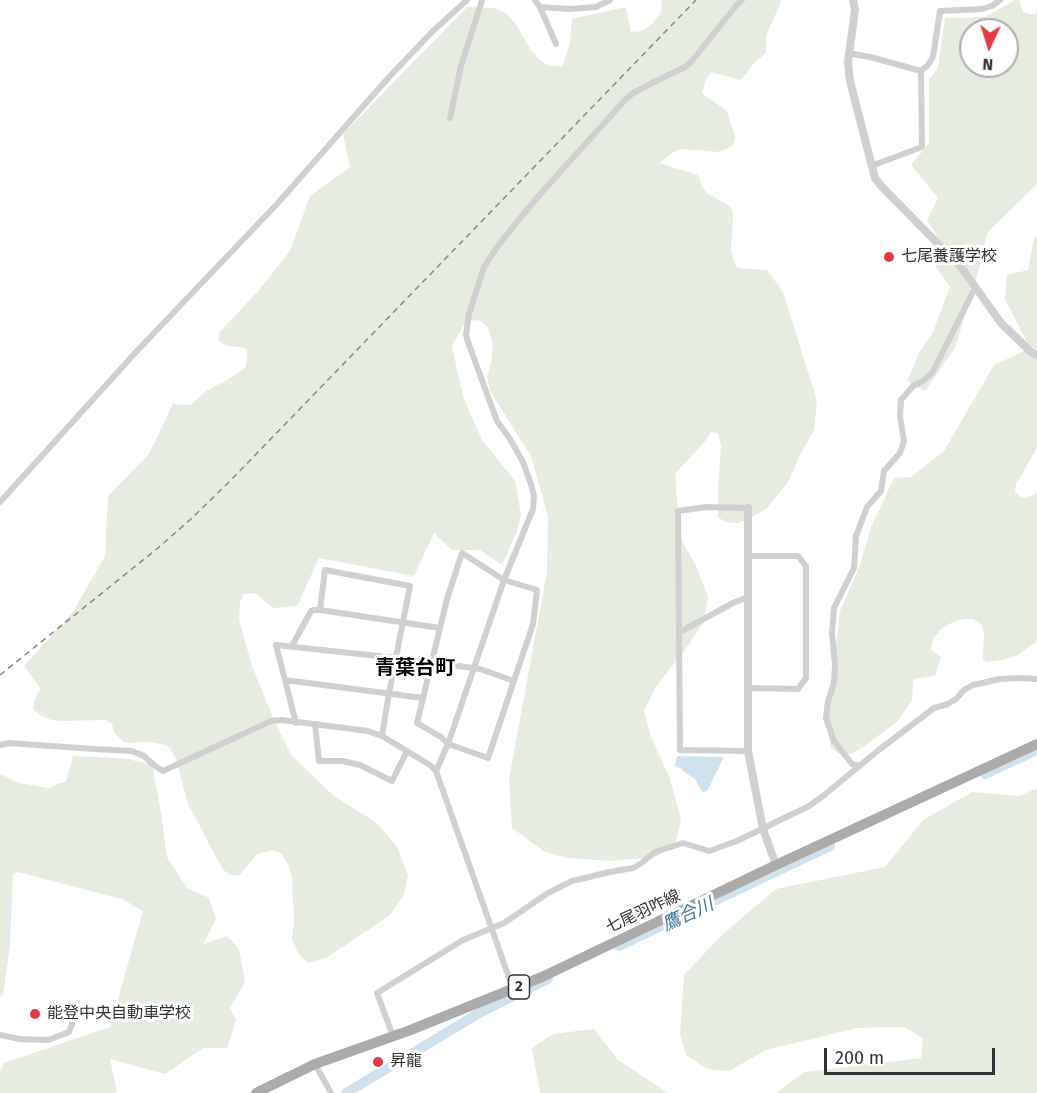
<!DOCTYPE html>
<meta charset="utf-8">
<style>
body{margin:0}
#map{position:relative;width:1037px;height:1093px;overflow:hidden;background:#fff;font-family:"Fira Sans",sans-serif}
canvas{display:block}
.north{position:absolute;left:959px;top:18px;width:60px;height:60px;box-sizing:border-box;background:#fff;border:2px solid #adadad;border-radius:50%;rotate:184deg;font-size:16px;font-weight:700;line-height:24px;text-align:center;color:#333}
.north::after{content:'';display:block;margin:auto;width:21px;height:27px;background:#e63946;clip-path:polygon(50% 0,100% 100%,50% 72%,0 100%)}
.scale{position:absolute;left:824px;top:1048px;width:171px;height:27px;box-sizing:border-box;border:3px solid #333;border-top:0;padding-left:8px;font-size:18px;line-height:21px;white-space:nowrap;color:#333;-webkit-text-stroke:4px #fff;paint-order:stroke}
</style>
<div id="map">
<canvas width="1037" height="1093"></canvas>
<div class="north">N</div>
<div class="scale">200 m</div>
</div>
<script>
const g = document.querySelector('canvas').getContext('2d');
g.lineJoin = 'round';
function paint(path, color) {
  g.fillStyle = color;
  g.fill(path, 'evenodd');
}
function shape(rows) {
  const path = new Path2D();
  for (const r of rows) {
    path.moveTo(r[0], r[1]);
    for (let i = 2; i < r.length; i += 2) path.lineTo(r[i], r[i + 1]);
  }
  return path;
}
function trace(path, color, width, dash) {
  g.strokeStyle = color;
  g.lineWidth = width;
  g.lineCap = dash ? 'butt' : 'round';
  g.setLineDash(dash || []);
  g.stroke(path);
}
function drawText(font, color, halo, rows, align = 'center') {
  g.font = font + ' "Fira Sans","Noto Sans JP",sans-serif';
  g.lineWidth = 6;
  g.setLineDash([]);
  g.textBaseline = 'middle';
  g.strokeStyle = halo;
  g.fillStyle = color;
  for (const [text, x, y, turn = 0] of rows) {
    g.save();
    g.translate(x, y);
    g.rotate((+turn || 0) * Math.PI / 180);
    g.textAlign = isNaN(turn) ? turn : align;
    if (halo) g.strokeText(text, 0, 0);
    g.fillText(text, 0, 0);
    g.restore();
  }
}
paint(shape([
 [662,0,780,0,781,2,766,36,766,53,754,63,741,80,711,72,705,82,702,93,727,111,731,125,734,132,735,139,733,146,719,152,682,149,677,150,659,163,698,175,702,186,708,194,726,204,732,209,733,218,731,248,732,255,737,268,767,270,783,292,817,401,814,430,800,455,788,482,767,508,754,516,738,523,725,522,718,517,718,495,721,445,718,433,711,432,706,440,675,474,680,537,696,566,708,597,704,621,690,643,655,688,644,711,651,737,669,776,681,819,676,842,671,848,655,857,611,861,568,858,545,852,512,828,509,779,547,572,548,516,531,456,490,391,487,377,491,363,493,344,488,328,481,321,473,320,463,326,452,346,463,397,482,440,515,481,521,515,517,531,502,565,480,550,452,550,434,533,414,576,319,558,297,606,273,608,255,593,243,594,240,603,239,620,252,666,273,718,291,755,334,796,377,823,397,847,408,875,404,895,389,916,326,958,308,963,298,953,292,939,294,922,292,877,289,866,281,853,272,850,257,854,240,875,231,875,223,870,188,804,175,756,167,745,149,742,127,743,123,742,114,732,112,724,106,720,62,721,52,720,40,715,33,709,35,699,40,688,24,666,73,612,105,556,108,496,149,454,173,404,191,405,206,391,227,380,245,368,247,359,247,352,245,348,225,345,219,341,219,333,259,290,290,251,310,196,350,167,343,134,467,7,495,8,506,13,516,24,531,50,539,59,547,65,562,67,570,44,572,19,626,7,631,32,642,31,653,23,661,12],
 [1015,0,1019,0,1023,12,1035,15,1037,8,1037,184,987,233,979,269,955,348,925,391,907,381,919,353,933,332,950,287,930,258,937,235,927,221,938,198,911,165,929,143,929,79,938,68,945,18,985,17],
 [971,30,1007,30,1007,66,971,66],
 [1037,236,1037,350,1028,344,1005,299,1007,275,1028,270,1034,238],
 [1024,351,1037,359,1037,448,1016,484,1015,492,1022,498,1029,497,1037,492,1037,641,1016,656,997,661,986,662,983,659,984,633,981,624,973,619,964,619,953,622,941,629,933,639,931,650,941,657,935,676,913,679,912,700,897,722,863,747,851,754,840,754,831,748,827,727,840,611,860,565,871,527,894,478,911,477,944,451,994,365],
 [73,756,121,758,152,764,161,813,167,857,187,888,209,898,216,919,203,944,227,936,239,949,245,982,230,1008,236,1020,227,1048,203,1048,165,1074,110,1059,117,1093,0,1093,0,1072,4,1063,110,1027,143,911,122,899,18,872,13,874,10,945,3,996,0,995,0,774,19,783,49,788,59,783,66,782],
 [1037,788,1037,1093,775,1093,805,1072,921,1058,923,1038,904,1027,857,1028,766,1050,729,1071,707,1069,686,1055,680,1034,684,975,722,935,776,889,885,867,923,820,972,792,1019,796],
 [594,1029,617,1059,668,1093,540,1093,532,1048,553,1034]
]), '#e6ecdf');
paint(shape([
 [677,756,724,757,707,791,702,792,695,779,683,771,682,769,675,766]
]), '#cfe2ee');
trace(shape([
 [985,774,1037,750],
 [619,946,830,846],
 [346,1093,481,1012,548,979]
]), '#cfe2ee', 10);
trace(shape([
 [535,0,540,7,556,44],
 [540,7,570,9,596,7,610,0],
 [848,53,870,57,921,71],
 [450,118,461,66,482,0],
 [871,166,922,147,921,71,928,65,933,57,940,11,982,9,992,6,1000,0],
 [0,502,136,352,277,204,389,77,432,32,467,0],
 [748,508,706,507,678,511,680,750,748,751],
 [462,553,504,580,537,590,533,624,488,758,448,744,441,737,417,723,447,599,462,553],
 [748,556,798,556,806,566,806,678,798,689,748,688],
 [320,610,325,570,410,586,389,693,382,736],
 [680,632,733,603,748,597],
 [292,646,311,611,313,610,320,610,440,628],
 [431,662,480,669,514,681],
 [285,680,423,698],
 [296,723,276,645,396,658],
 [315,724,319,761,342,761,360,765,392,781,407,751],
 [0,745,9,743,94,749,132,751,144,756,155,766,163,771,271,721,282,720,368,731,382,736,430,765,436,771,513,989],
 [860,766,852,764,834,741,826,718,828,701,834,683,835,665,832,633,834,608,854,568,856,536,867,507,881,491,884,471,900,453,904,441,900,416,901,400,913,386,923,381,932,373,975,288],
 [436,771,448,744,504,580,533,509,534,496,531,484,523,462,510,439,497,421,468,342,466,335,469,314,484,267,497,247,535,200,625,100,633,93,654,82,685,67,691,62,735,7,742,0],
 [0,1035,20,1039,48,1040,69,1032,72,1024,72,1014],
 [393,1036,377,993,463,940,504,923,548,893,572,881,610,872,633,868,640,864,655,852,683,843,709,851,737,841,809,806,823,796,880,749,934,708,948,704,956,699,964,690,973,685,1000,679,1018,678,1037,679],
 [315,1064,331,1093]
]), '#d0d0d0', 6);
trace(shape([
 [853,0,855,10,848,62,850,81,875,178,882,187,961,267,1001,323,1031,352,1037,355],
 [748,508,748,751,763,829,776,865]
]), '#d0d0d0', 8);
trace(shape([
 [256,1093,315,1064,408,1031,542,977,776,865,1037,744]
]), '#ababab', 10);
trace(shape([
 [0,675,158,548,191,519,231,480,696,0]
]), '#888', 1.5, [6, 4.5]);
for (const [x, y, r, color] of [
 [889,257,6,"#e63946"],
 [35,1014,6,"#e63946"],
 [378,1062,6,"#e63946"]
]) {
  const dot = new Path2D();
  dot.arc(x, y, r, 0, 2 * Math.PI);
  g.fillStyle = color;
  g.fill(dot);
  trace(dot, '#fff', 2);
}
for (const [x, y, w] of [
 [519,987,21]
]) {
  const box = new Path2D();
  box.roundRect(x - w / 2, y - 12, w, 24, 4.5);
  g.fillStyle = '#fff';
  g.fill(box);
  trace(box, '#333', 1.5);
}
drawText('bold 15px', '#333', null, [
 ["2",519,987]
]);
drawText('16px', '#333', '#fff', [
 ["七尾養護学校",901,257],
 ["能登中央自動車学校",47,1014],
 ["昇龍",390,1062]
], 'left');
drawText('16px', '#333', '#fff', [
 ["七尾羽咋線",643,912,-25]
]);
drawText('italic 18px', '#3f7597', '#fff', [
 ["鷹合川",688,915,-25]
]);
drawText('bold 20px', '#000', '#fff', [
 ["青葉台町",415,668]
]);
</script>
